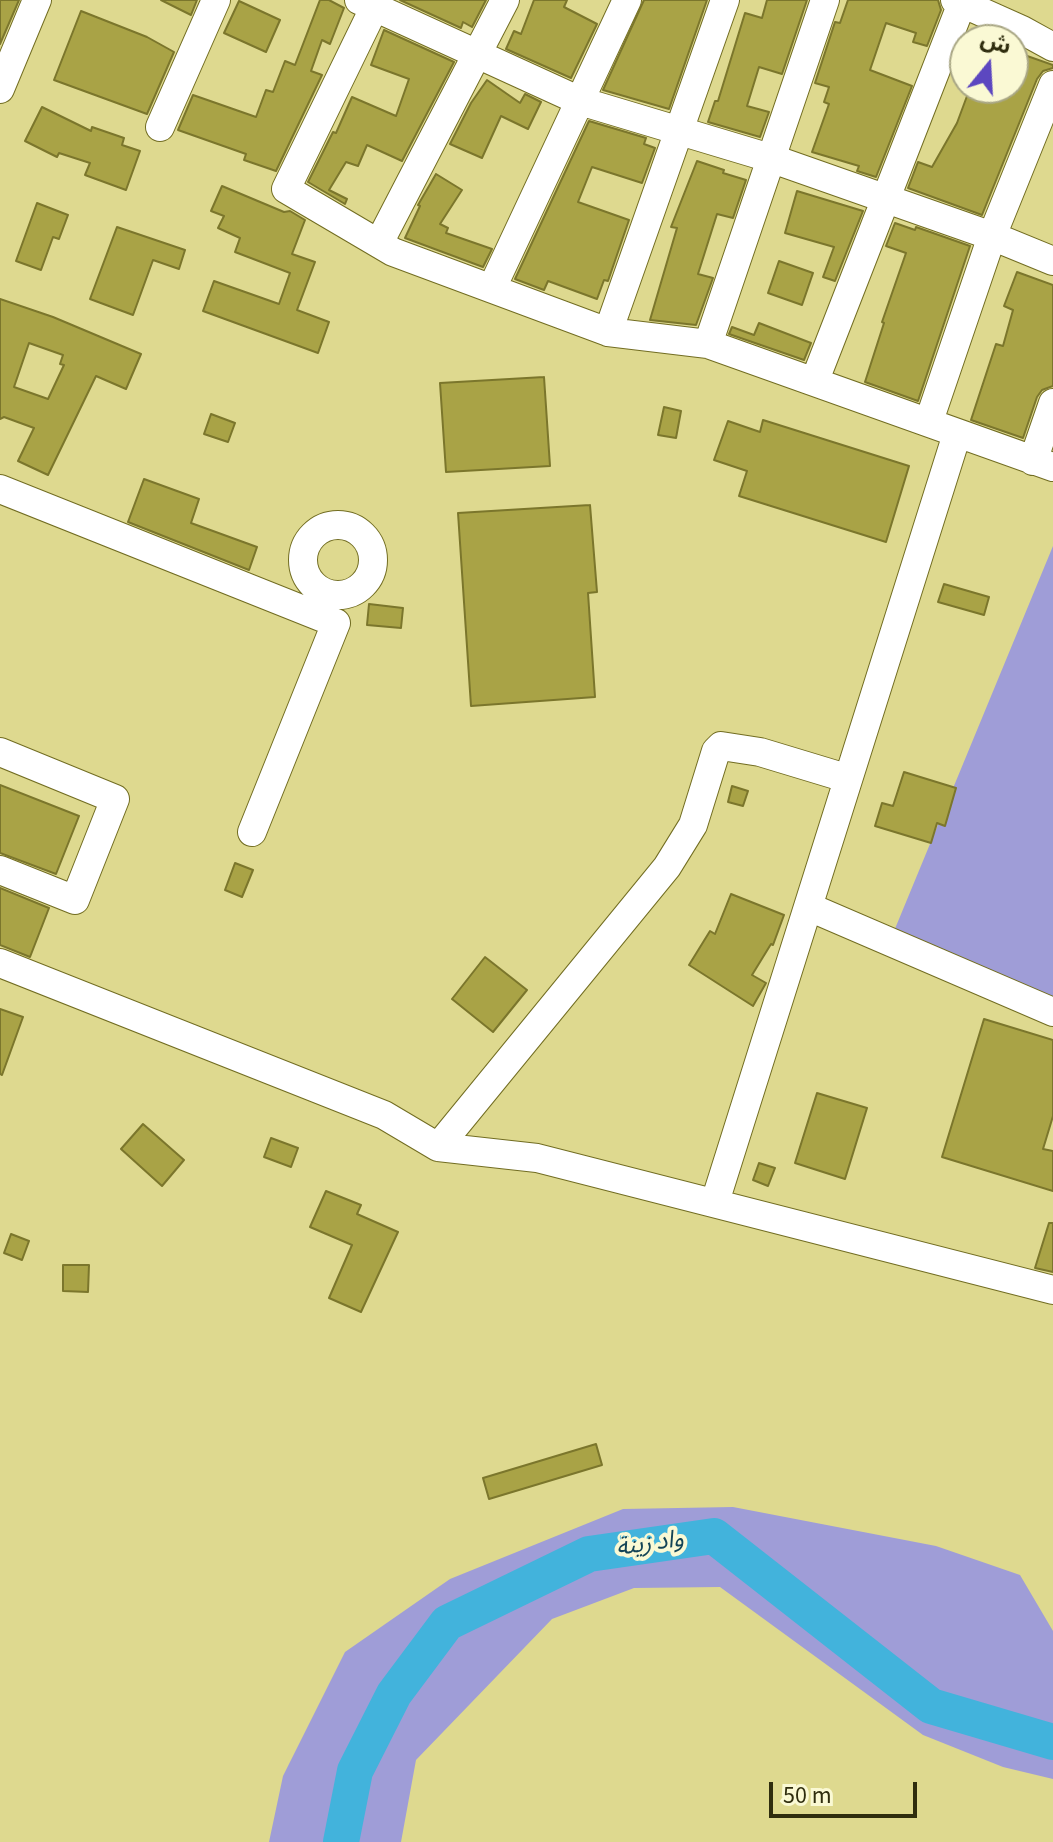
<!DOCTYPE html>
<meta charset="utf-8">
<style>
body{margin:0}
#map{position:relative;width:1053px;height:1842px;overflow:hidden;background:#ded98f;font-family:"Source Sans 3","Noto Sans Arabic",sans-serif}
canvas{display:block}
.north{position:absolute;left:949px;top:24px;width:80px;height:80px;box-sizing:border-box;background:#faf9d4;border:2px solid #a9a785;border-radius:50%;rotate:18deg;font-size:22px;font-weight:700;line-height:32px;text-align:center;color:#2f2d0e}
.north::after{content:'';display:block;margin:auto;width:28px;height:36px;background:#5c47c0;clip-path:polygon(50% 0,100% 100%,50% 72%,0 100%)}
.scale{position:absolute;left:769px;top:1782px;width:148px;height:36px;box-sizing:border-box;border:4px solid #2f2d0e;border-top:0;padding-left:10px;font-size:24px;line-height:28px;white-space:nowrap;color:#2f2d0e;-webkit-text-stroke:6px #faf9d4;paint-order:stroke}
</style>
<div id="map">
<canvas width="1053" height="1842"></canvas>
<div class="north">ش</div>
<div class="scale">50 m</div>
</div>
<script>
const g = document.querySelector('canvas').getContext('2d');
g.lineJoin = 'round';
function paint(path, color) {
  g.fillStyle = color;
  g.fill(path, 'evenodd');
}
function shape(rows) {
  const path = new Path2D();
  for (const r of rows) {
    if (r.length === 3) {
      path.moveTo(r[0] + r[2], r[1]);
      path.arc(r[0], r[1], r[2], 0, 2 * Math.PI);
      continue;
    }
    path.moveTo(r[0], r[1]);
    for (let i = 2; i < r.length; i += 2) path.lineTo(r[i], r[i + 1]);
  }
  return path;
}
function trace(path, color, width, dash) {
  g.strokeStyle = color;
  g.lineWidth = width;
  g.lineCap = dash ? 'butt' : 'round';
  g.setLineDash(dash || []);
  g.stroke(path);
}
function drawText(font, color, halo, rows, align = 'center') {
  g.font = font + ' "Source Sans 3","Noto Sans Arabic",sans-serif';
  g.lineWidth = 8;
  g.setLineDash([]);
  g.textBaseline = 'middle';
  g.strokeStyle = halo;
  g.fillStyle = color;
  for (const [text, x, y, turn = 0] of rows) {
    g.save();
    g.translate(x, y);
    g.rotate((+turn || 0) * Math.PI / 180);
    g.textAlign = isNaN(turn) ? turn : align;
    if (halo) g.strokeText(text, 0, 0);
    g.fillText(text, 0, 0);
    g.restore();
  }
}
paint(shape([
 [1053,546,1053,1000,892,936],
 [733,1507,936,1546,1020,1575,1053,1631,1053,1779,1003,1767,923,1735,720,1587,634,1588,552,1619,416,1760,401,1842,269,1842,283,1776,345,1652,450,1579,623,1509]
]), '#9f9dd7');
trace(shape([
 [341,1842,355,1771,394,1694,447,1623,589,1554,714,1536,931,1706,1053,1742]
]), '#42b3dc', 36);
const building = shape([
 [0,0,19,0,0,44,0,0],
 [161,0,197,0,191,15,161,0],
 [320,0,329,0,344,8,330,44,322,40,311,71,322,75,276,171,244,160,246,154,178,130,193,95,256,117,266,90,273,92,285,61,295,65,320,0],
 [400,0,486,0,472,27,463,22,461,28,400,0],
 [534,0,567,0,564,7,597,24,571,78,506,49,514,31,521,34,534,0],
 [644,0,707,0,669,109,603,90,644,0],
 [767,0,807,0,782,74,759,67,747,106,769,112,760,137,708,122,715,101,718,101,745,13,762,18,767,0],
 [848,0,938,0,941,10,927,46,913,42,916,33,886,23,870,70,912,86,876,177,857,171,859,166,812,152,829,104,824,102,829,87,815,83,835,22,840,23,848,0],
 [239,1,280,20,266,52,224,33,239,1],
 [81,11,147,37,174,52,147,114,54,80,81,11],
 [384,30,454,62,402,161,367,145,358,166,346,162,329,190,347,199,345,204,308,182,333,132,336,133,352,97,396,116,409,79,371,65,384,30],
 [1013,51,1053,65,1053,68,1043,71,1037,79,982,215,908,188,918,162,932,167,957,123,970,88,1013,88,1013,51],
 [487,80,520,103,525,94,541,102,528,129,501,116,482,158,450,144,471,103,487,80],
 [42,107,91,131,92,127,124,138,122,145,140,151,126,190,85,175,90,163,59,153,57,157,25,141,42,107],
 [589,121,646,138,644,144,655,148,642,183,592,167,578,202,629,220,608,281,604,280,597,299,548,281,544,290,515,279,589,121],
 [697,161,724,170,723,173,746,180,733,218,717,214,698,274,713,278,696,325,650,320,677,228,671,227,697,161],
 [436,174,462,190,440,224,448,228,446,233,492,249,483,267,405,238,420,206,418,205,436,174],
 [222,186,284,212,290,211,305,220,292,254,315,262,297,310,329,322,318,353,203,311,214,281,279,304,290,273,235,252,240,238,218,228,224,216,211,211,222,186],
 [797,191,863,211,835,281,823,277,834,247,785,233,797,191],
 [37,203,68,215,59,239,53,237,41,270,16,261,37,203],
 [895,223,915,230,916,227,970,246,918,401,865,382,884,323,882,322,906,253,886,246,895,223],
 [117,227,185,250,179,269,153,260,133,315,90,299,117,227],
 [779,261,813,273,802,305,768,293,779,261],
 [1017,272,1053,285,1053,386,1042,390,1037,397,1023,438,971,420,996,344,1003,346,1013,310,1004,306,1017,272],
 [0,299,53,317,141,354,126,389,96,376,48,475,18,461,34,428,4,417,0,419,0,299],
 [29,343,63,355,60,364,64,365,48,399,14,387,29,343],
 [759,323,811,343,804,360,729,334,732,327,754,335,759,323],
 [544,377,550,466,446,472,440,383,544,377],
 [664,407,681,411,676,438,658,435,664,407],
 [211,414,235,423,228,442,204,434,211,414],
 [763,420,909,466,886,542,739,496,747,471,714,460,728,421,760,432,763,420],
 [144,479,199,499,191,523,257,547,249,570,128,522,144,479],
 [590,505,597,592,588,593,595,697,471,706,458,513,590,505],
 [944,584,989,597,984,615,938,602,944,584],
 [369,604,403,608,401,628,367,625,369,604],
 [904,772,956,788,945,826,937,823,931,843,875,826,882,803,893,806,904,772],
 [0,785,79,816,56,874,0,853,0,785],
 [732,786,748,791,743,806,728,802,732,786],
 [235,863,253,870,242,897,225,890,235,863],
 [0,888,49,908,30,957,0,945,0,888],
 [731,894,784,915,773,945,771,944,752,975,766,983,753,1006,689,965,710,931,715,934,731,894],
 [485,957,527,990,493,1032,452,999,485,957],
 [0,1009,23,1017,2,1075,0,1074,0,1009],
 [984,1019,1053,1040,1053,1116,1043,1149,1053,1151,1053,1191,942,1157,984,1019],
 [817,1093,867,1108,845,1179,795,1163,817,1093],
 [143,1124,184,1160,162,1186,121,1149,143,1124],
 [271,1138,298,1148,291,1167,264,1157,271,1138],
 [759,1163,775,1168,768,1186,753,1180,759,1163],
 [326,1191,361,1205,357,1214,398,1232,361,1312,329,1298,352,1245,310,1227,326,1191],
 [1049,1223,1053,1223,1053,1272,1035,1268,1049,1223],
 [11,1234,29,1241,22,1260,4,1253,11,1234],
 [63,1265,89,1265,88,1292,63,1291,63,1265],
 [596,1444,602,1465,489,1499,483,1478,596,1444]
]);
paint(building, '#a9a346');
trace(building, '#7b762c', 2);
const minor = shape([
 [359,0,580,101,770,158,992,236,1053,261],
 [378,0,286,189,393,252,608,332,708,344,1053,467],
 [955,0,1022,30,1053,47],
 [0,89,37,0],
 [160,127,216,0],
 [379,243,505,0],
 [492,288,627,0],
 [608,332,725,0],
 [708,344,825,0],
 [815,380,962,3],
 [929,421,992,236,1053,85],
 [1033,461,1053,403],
 [0,489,336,623,252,832],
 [338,560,35],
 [0,752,115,799,75,900,0,870],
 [809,907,1053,1012],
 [0,963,384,1115,438,1147,537,1158,1053,1290],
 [438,1147,667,867,693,825,716,751,721,746,760,752,846,778],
 [715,1202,957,434]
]);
trace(minor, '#726d22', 30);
trace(minor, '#fff', 28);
drawText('italic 24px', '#144456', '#faf9d4', [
 ["واد زينة",650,1545,-8]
]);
</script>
